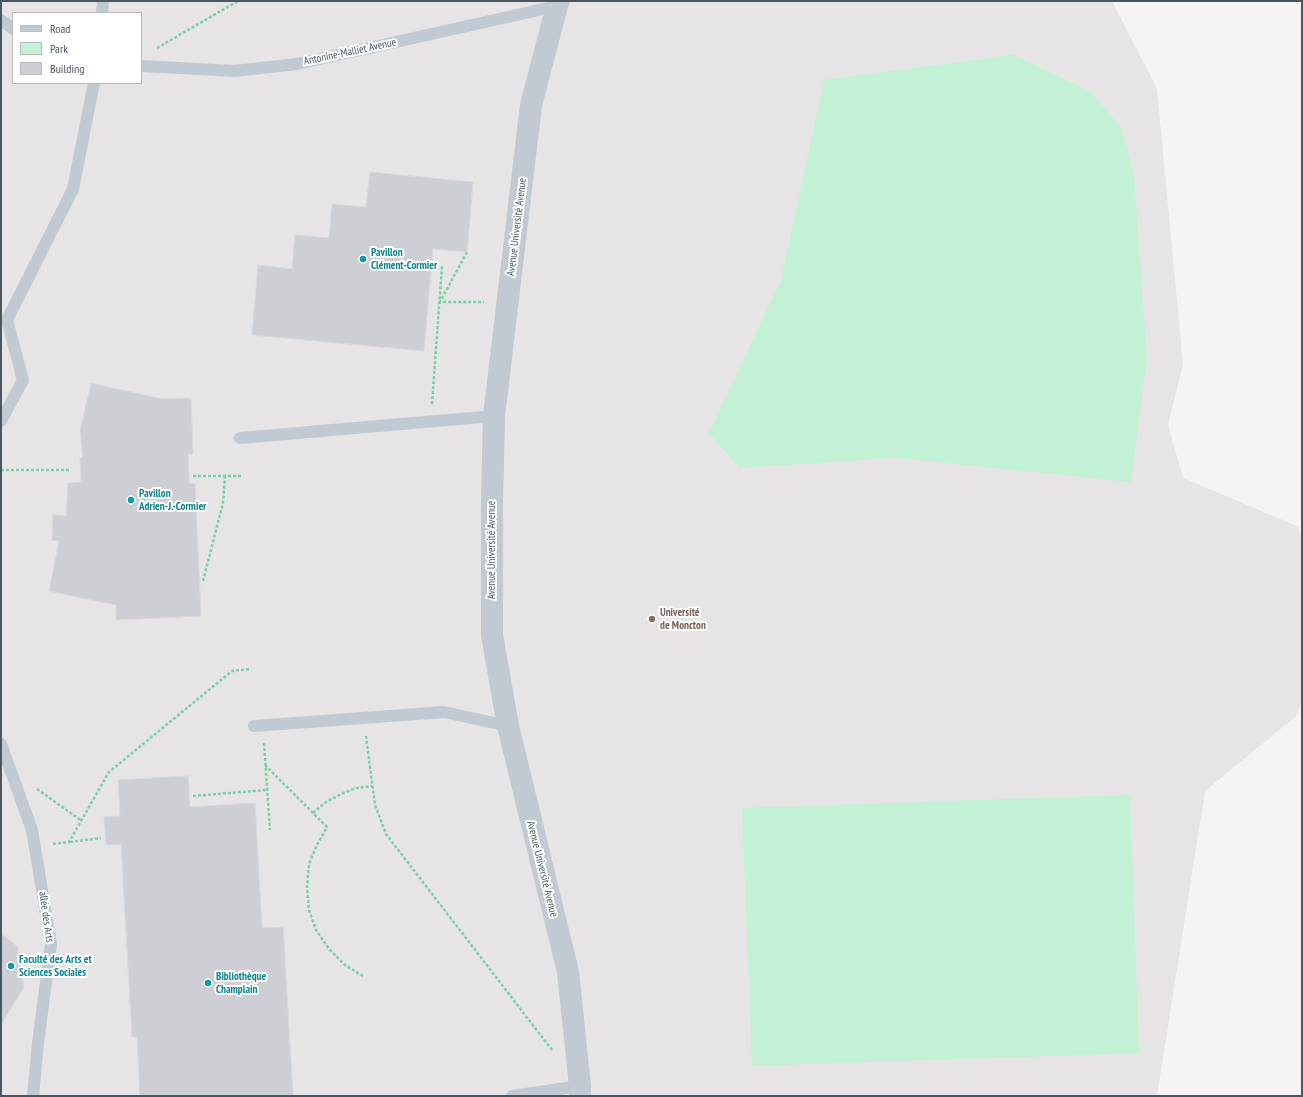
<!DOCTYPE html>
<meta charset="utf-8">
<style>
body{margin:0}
#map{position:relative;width:1303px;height:1097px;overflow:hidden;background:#f5f3f3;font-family:"PT Sans Narrow",sans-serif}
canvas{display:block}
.frame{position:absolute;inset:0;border:2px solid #4a5661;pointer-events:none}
.legend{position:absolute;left:12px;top:12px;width:130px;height:72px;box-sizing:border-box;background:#fff;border:1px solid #b7bbc0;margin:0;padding:5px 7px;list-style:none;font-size:12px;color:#4a5661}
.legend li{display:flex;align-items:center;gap:8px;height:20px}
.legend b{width:20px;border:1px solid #b7bbc0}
</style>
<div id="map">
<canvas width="1303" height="1097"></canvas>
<div class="frame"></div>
<ul class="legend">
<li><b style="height:5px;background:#c1cad2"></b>Road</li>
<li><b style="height:11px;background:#c3f1d5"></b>Park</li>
<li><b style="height:11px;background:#cdcfd5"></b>Building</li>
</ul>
</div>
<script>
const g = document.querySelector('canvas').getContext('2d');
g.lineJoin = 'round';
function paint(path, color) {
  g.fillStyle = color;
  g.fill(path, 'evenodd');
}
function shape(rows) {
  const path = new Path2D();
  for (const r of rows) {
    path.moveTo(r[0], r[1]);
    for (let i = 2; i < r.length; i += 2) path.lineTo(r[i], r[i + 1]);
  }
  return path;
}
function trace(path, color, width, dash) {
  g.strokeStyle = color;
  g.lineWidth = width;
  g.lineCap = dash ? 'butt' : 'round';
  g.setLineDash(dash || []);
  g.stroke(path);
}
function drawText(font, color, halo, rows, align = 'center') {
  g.font = font + ' "PT Sans Narrow",sans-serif';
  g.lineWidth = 4;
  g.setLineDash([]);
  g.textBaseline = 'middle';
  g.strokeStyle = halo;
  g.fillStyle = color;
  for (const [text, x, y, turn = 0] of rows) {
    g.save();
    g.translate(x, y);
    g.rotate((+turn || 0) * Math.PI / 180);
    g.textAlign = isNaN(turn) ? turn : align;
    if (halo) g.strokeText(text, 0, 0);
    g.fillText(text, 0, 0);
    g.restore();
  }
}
paint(shape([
 [1,1,1112,1,1157,89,1183,365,1168,425,1183,478,1297,526,1302,536,1302,703,1295,717,1205,791,1157,1096,1,1096],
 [13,13,141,13,141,83,13,83]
]), '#e6e4e5');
paint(shape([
 [1014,55,1091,92,1121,128,1134,174,1147,359,1131,482,896,458,740,468,709,433,781,280,824,80],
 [1130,795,1139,1053,752,1066,742,808]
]), '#c3f1d5');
const building = shape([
 [370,172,473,182,467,252,433,249,424,351,252,335,258,265,292,269,295,235,329,238,332,204,366,207,370,172],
 [91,383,162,399,191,398,193,454,188,454,189,483,195,484,201,616,116,620,116,605,49,591,59,541,52,540,53,515,66,516,68,483,81,482,80,458,83,457,80,431,91,383],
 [188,776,190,807,255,803,262,928,283,927,293,1096,140,1096,137,1037,132,1037,121,844,106,845,104,817,120,816,118,780,188,776],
 [1,934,17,946,24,987,1,1025,1,934]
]);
paint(building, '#cdcfd5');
trace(building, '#d7d9de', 1);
trace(shape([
 [157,48,238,1],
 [467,252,440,302,484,302],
 [432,404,442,266],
 [1,470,69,470],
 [193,476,242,476],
 [203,581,223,503,225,476],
 [366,736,375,805,386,834,552,1050],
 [264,743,270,830],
 [265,765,327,827,317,845,309,864,307,886,309,910,316,930,329,949,345,965,363,976],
 [37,789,82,821],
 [193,796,267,790],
 [313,813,326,802,341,794,356,788,372,786],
 [70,842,101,838],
 [53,844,69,842,109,772,232,671,251,669]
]), '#7ad0a6', 2.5, [3, 2]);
trace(shape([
 [102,13,103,1],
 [1,20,13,29],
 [141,66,235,71,297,64,557,6],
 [7,320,73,189,94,83],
 [1,421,23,380,7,320],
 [240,438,494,416],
 [254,726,444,712,508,726],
 [1,744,32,830,51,944,38,1043,33,1096],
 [512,1096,580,1086]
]), '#c1cad2', 12);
trace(shape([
 [559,1,557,6,531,105,494,416,492,502,492,635,508,726,568,972,580,1086,580,1096]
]), '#c1cad2', 22);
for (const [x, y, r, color] of [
 [363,259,4,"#0f9aa8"],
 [131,500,4,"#0f9aa8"],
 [652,619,4,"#8d6e63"],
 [11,966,4,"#0f9aa8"],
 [208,983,4,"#0f9aa8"]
]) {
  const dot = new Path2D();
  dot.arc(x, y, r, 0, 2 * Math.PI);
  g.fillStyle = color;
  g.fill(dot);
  trace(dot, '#fff', 1.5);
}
drawText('11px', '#4a5661', '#fff', [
 ["Antonine-Malliet Avenue",350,52,-12],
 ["Avenue Université Avenue",517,227,-83],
 ["Avenue Université Avenue",492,550,-90],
 ["Avenue Université Avenue",542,869,76],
 ["allée des Arts",46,917,82]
]);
drawText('bold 11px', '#0d838f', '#fff', [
 ["Pavillon",371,253],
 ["Clément-Cormier",371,266],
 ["Pavillon",139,494],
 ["Adrien-J.-Cormier",139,507],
 ["Faculté des Arts et",19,960],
 ["Sciences Sociales",19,973],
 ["Bibliothèque",216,977],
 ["Champlain",216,990]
], 'left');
drawText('bold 11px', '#785e54', '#fff', [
 ["Université",660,613],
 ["de Moncton",660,626]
], 'left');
</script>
